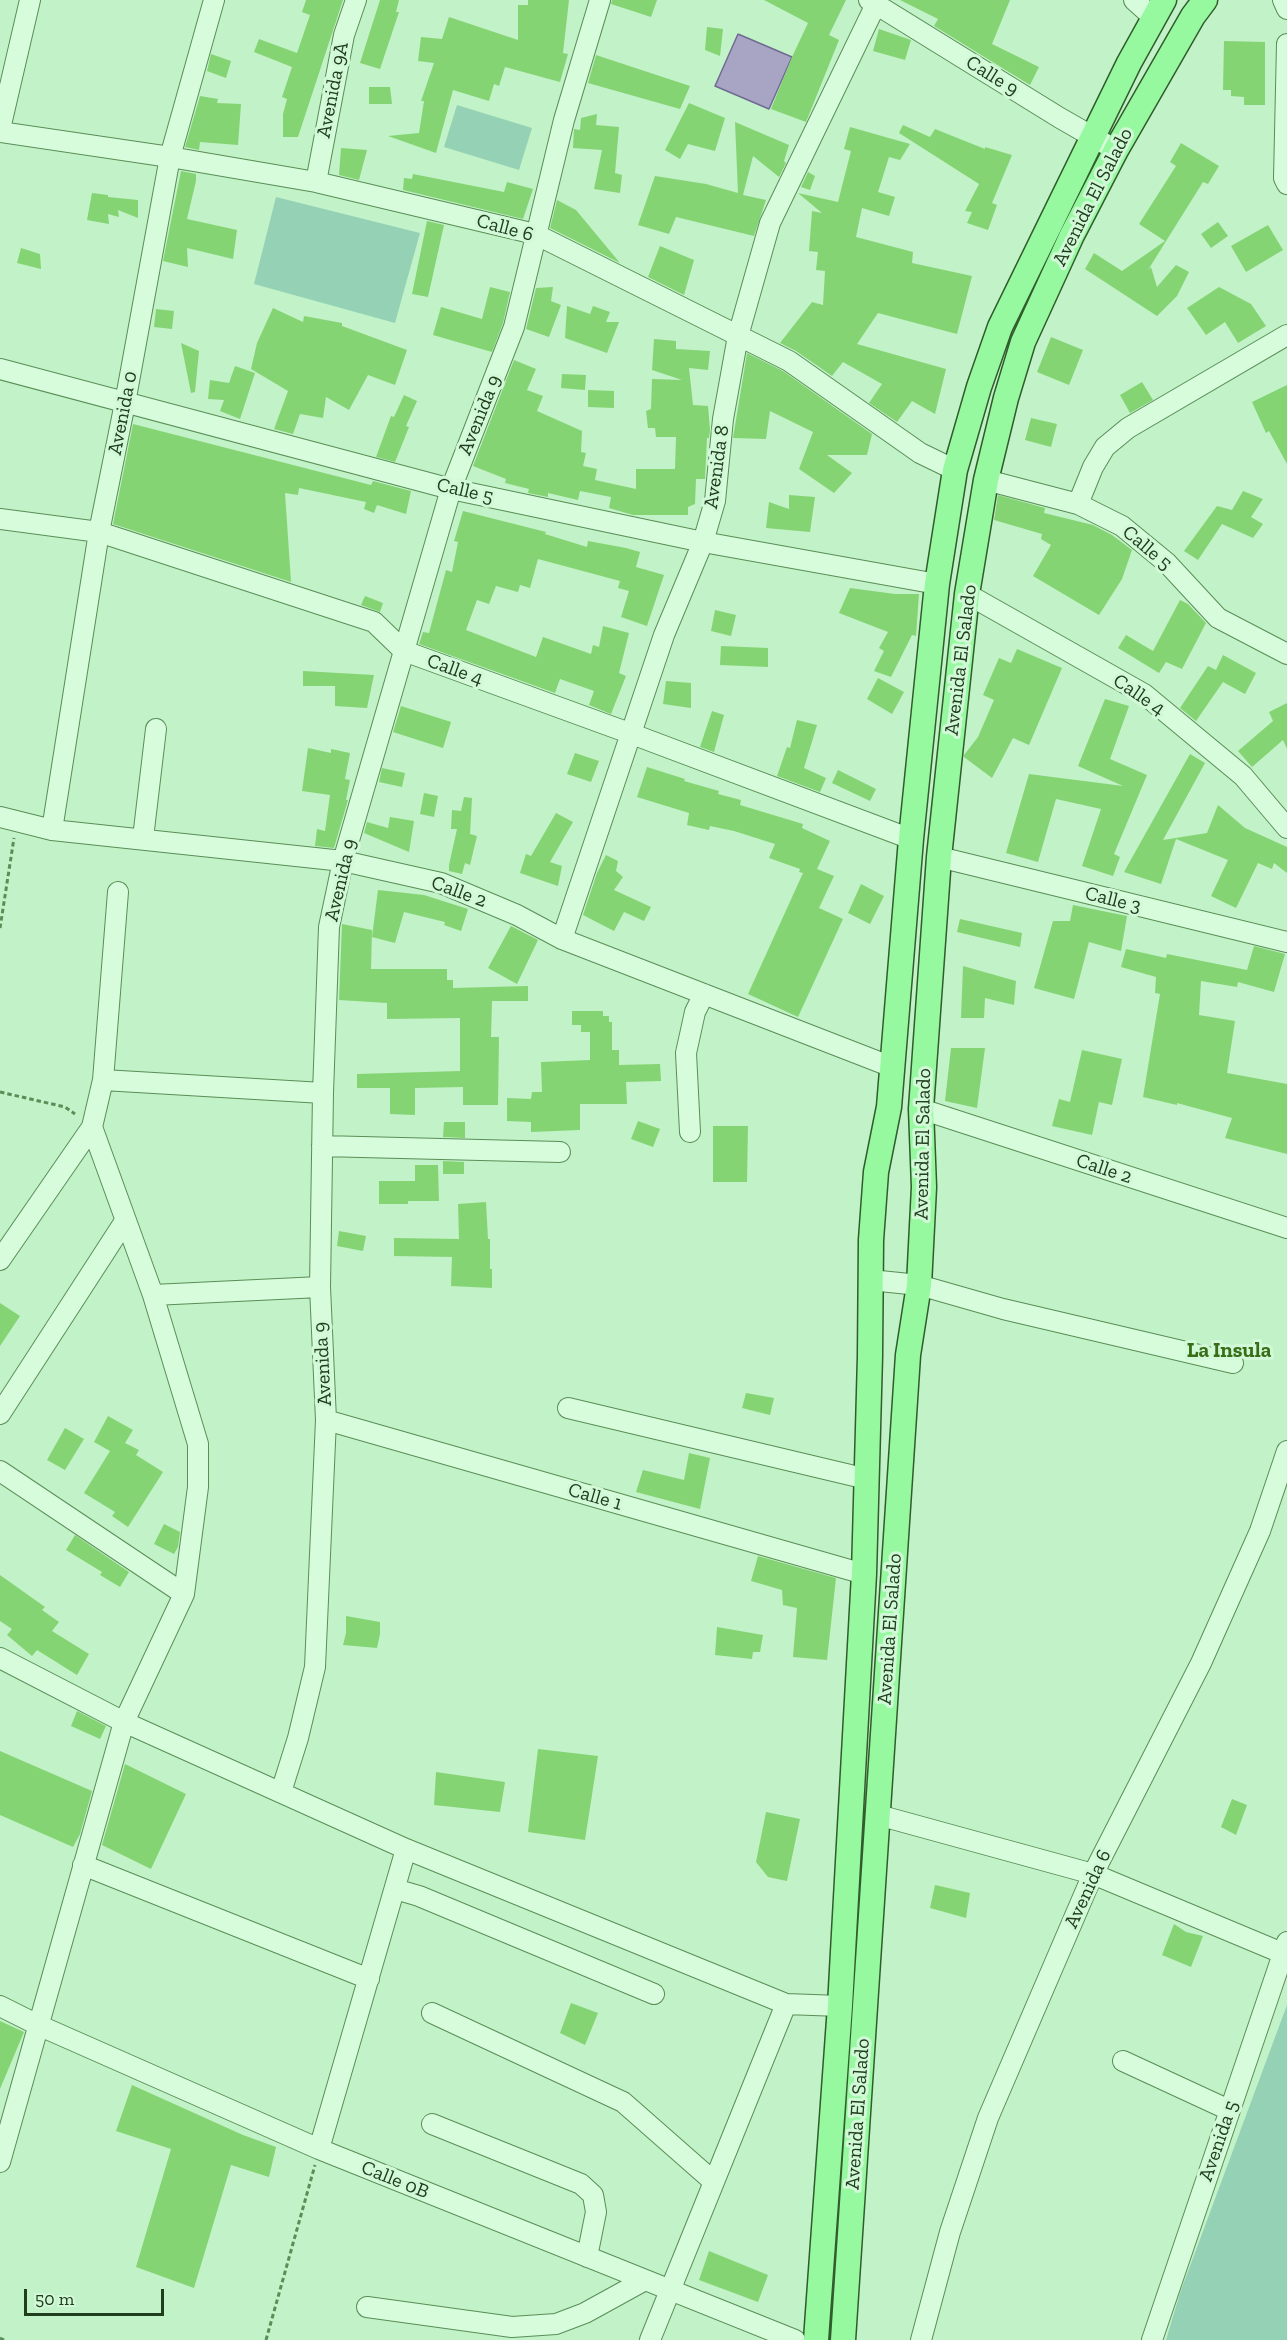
<!DOCTYPE html>
<style>
body{margin:0}
#map{position:relative;width:1287px;height:2340px;overflow:hidden;background:#c2f2c7;font-family:"Zilla Slab",serif}
canvas{display:block}
.scale{position:absolute;left:24px;top:2289px;width:140px;height:27px;box-sizing:border-box;border:3px solid #203d1d;border-top:0;padding-left:8px;font-size:18px;line-height:21px;white-space:nowrap;color:#203d1d;-webkit-text-stroke:4px #d2f9d7;paint-order:stroke}
</style>
<div id="map">
<canvas width="1287" height="2340"></canvas>
<div class="scale">50 m</div>
</div>
<script>
const g = document.querySelector('canvas').getContext('2d');
g.lineJoin = 'round';
function paint(path, color) {
  g.fillStyle = color;
  g.fill(path, 'evenodd');
}
function shape(rows) {
  const path = new Path2D();
  for (const r of rows) {
    path.moveTo(r[0], r[1]);
    for (let i = 2; i < r.length; i += 2) path.lineTo(r[i], r[i + 1]);
  }
  return path;
}
function trace(path, color, width, dash) {
  g.strokeStyle = color;
  g.lineWidth = width;
  g.lineCap = dash ? 'butt' : 'round';
  g.setLineDash(dash || []);
  g.stroke(path);
}
function drawText(font, color, halo, rows, align = 'center') {
  g.font = font + ' "Zilla Slab",serif';
  g.lineWidth = 6;
  g.setLineDash([]);
  g.textBaseline = 'middle';
  g.strokeStyle = halo;
  g.fillStyle = color;
  for (const [text, x, y, turn = 0] of rows) {
    g.save();
    g.translate(x, y);
    g.rotate((+turn || 0) * Math.PI / 180);
    g.textAlign = isNaN(turn) ? turn : align;
    if (halo) g.strokeText(text, 0, 0);
    g.fillText(text, 0, 0);
    g.restore();
  }
}
paint(shape([
 [457,105,532,128,519,170,444,147],
 [276,197,420,233,395,323,254,284],
 [1287,2005,1287,2340,1166,2340,1180,2293]
]), '#95d2b5');
const water = shape([
 [738,34,792,57,769,109,715,86,738,34]
]);
paint(water, '#a8a5c4');
trace(water, '#716a94', 1.5);
paint(shape([
 [306,0,343,0,298,137,283,137,283,114,287,99,282,97,292,67,254,52,259,39,297,53,310,15,302,12],
 [380,0,399,0,396,12,399,12,380,69,360,63],
 [528,0,569,0,563,53,568,54,560,82,505,67,499,86,494,84,489,101,453,90,436,153,388,136,419,133,424,101,421,101,434,63,418,61,421,37,442,39,449,17,518,40,518,5,528,5],
 [612,0,657,0,651,17,611,4],
 [764,0,846,0,829,35,839,40,806,122,771,109,792,57,808,23],
 [900,0,1010,0,992,44,1039,67,1030,85,934,26,938,19],
 [707,27,723,29,720,56,705,50],
 [879,29,911,40,905,60,873,51],
 [1224,41,1265,42,1265,105,1244,105,1244,97,1231,96,1231,90,1223,90],
 [211,54,231,61,226,78,207,71],
 [596,55,690,86,680,109,588,83],
 [369,87,390,87,392,104,369,104],
 [200,96,218,99,217,103,241,104,238,145,200,142,199,150,185,147],
 [689,103,725,118,715,151,688,144,680,159,665,150],
 [597,114,596,125,619,127,615,173,622,175,620,193,594,189,602,150,573,148,574,129,580,130,581,118],
 [735,122,789,145,784,161,786,163,779,177,753,156,743,195,766,200,754,236,676,217,669,234,638,225,655,176,706,184,738,193],
 [903,125,930,137,935,129,985,149,985,147,1012,155,992,203,997,205,988,230,967,223,972,212,965,211,979,184,899,133],
 [850,127,910,144,900,160,889,157,878,192,895,197,889,216,862,208,856,237,913,252,912,263,972,276,957,334,878,313,857,344,946,369,935,414,912,401,897,422,869,403,882,384,843,362,832,376,796,351,780,343,812,302,823,305,825,271,816,270,818,252,809,251,812,211,822,213,798,193,838,202,851,151,844,149],
 [1181,143,1219,166,1208,184,1203,182,1148,270,1151,267,1157,287,1176,265,1189,272,1177,296,1157,316,1085,269,1094,253,1122,271,1165,241,1139,224,1176,166,1170,162],
 [341,148,367,150,359,180,339,175],
 [181,171,196,174,196,181,187,219,237,230,233,259,187,248,188,267,163,261],
 [808,172,815,176,810,190,801,187],
 [413,174,504,192,507,182,533,189,523,219,403,190,404,178,412,179],
 [92,193,108,195,108,197,138,200,138,218,118,210,119,217,108,214,109,224,87,220],
 [557,200,576,210,620,263,550,228],
 [427,221,444,225,428,297,412,294],
 [1218,222,1228,236,1211,248,1201,234],
 [1268,225,1283,250,1246,272,1231,246],
 [660,246,694,260,684,295,648,277],
 [21,248,40,254,41,269,17,263],
 [490,287,510,292,503,323,492,352,433,335,441,307,482,319],
 [553,287,551,301,561,305,549,337,526,329,536,288],
 [1219,287,1251,304,1266,326,1238,343,1225,322,1206,335,1187,308],
 [567,306,590,314,593,306,610,312,606,322,619,322,607,353,565,338],
 [273,308,303,322,304,316,342,323,342,326,407,350,395,385,368,375,349,410,326,397,323,418,300,414,293,434,274,429,288,391,251,369,257,343],
 [156,309,174,311,172,329,154,327],
 [1051,337,1083,350,1069,385,1037,372],
 [654,339,676,341,676,349,710,351,708,370,689,368,693,405,708,406,710,430,709,438,707,438,705,479,696,479,695,504,688,507,688,515,633,515,609,508,611,497,580,491,578,500,548,493,548,497,528,493,529,489,505,483,506,479,473,466,514,360,536,369,527,390,543,396,537,411,582,431,581,452,586,453,583,466,597,469,595,480,636,489,636,469,675,469,676,437,656,437,655,428,648,428,646,411,651,409,652,379,682,380,652,370],
 [181,343,199,351,195,392,191,393],
 [747,353,783,371,872,434,867,455,827,455,852,473,834,493,799,469,813,432,770,411,766,439,733,438],
 [235,366,255,373,240,419,220,411,224,400,208,399,210,380,229,383],
 [562,374,586,375,585,390,561,388],
 [1142,382,1153,400,1130,413,1120,395],
 [1287,385,1287,464,1269,431,1266,433,1252,402],
 [588,390,614,391,614,408,588,407],
 [404,395,417,401,406,426,409,427,395,462,376,457,391,416,394,417],
 [1031,418,1057,424,1051,447,1025,440],
 [133,424,371,485,373,481,411,491,406,514,377,505,374,513,364,509,366,502,299,488,298,495,285,493,291,582,113,524],
 [1243,491,1263,499,1251,517,1263,524,1253,538,1222,524,1198,560,1184,551,1217,506,1232,510],
 [789,495,815,497,810,532,766,528,769,502,789,509],
 [998,495,1045,508,1044,513,1093,525,1112,535,1132,550,1122,579,1099,615,1033,576,1051,545,1041,539,1042,534,994,520],
 [463,511,546,532,545,534,587,547,588,541,626,548,640,552,636,567,664,575,647,626,621,617,629,591,618,588,620,581,538,559,530,588,520,585,518,592,496,586,489,604,477,600,466,630,536,657,543,637,591,654,593,645,599,647,603,626,629,633,619,673,626,676,611,714,589,705,594,691,560,679,555,693,419,644,423,632,429,633,446,570,452,572,458,542,454,541],
 [850,588,895,594,919,594,916,636,912,635,891,677,874,671,884,651,879,648,888,632,839,613],
 [365,596,383,603,380,612,361,605],
 [1180,600,1188,604,1206,623,1182,669,1166,662,1159,673,1118,648,1126,635,1153,651],
 [715,610,736,615,731,636,711,631],
 [721,646,768,648,768,667,720,665],
 [1017,649,1062,668,1029,745,1013,738,992,778,964,757,964,755,978,737,994,700,983,695,999,658,1011,663],
 [1223,655,1256,673,1245,694,1223,682,1196,721,1180,708,1208,666,1216,670],
 [303,671,374,675,367,708,335,706,335,686,303,686],
 [878,678,904,692,892,714,867,699],
 [666,681,691,683,691,708,663,704],
 [1105,699,1129,706,1110,759,1147,775,1114,854,1120,857,1113,876,1082,866,1101,809,1056,799,1038,862,1006,853,1029,774,1123,786,1078,766],
 [1287,703,1287,749,1283,740,1252,767,1238,751,1273,721,1269,712],
 [401,706,451,722,443,748,393,732],
 [712,711,724,715,714,752,700,747],
 [797,720,817,725,804,768,826,778,820,792,777,776,787,747,790,748],
 [308,748,331,753,331,749,350,753,345,779,350,780,346,800,348,800,334,848,315,846,317,829,325,831,330,795,302,791],
 [575,753,599,761,591,782,567,774],
 [1190,754,1205,763,1163,840,1207,833,1218,805,1245,828,1287,847,1287,873,1274,863,1272,869,1258,863,1236,908,1211,896,1228,860,1176,839,1161,884,1124,872],
 [647,767,685,779,684,781,719,791,718,794,741,800,740,805,803,824,802,828,830,841,817,869,834,876,819,908,843,919,798,1017,748,994,803,873,799,872,800,869,769,858,775,844,734,831,710,826,709,830,687,825,689,813,637,797],
 [382,768,405,773,402,787,379,782],
 [838,770,876,789,870,801,832,783],
 [424,793,438,796,434,817,420,814],
 [464,797,472,798,470,834,477,836,470,865,465,863,462,874,449,871,449,865,457,829,451,829,452,810,461,811],
 [556,813,573,822,550,862,562,866,558,886,520,873,526,854,531,856],
 [390,817,414,821,409,852,364,833,367,822,388,828],
 [606,855,618,861,616,871,623,877,614,890,651,907,644,921,624,912,614,931,583,915,597,873],
 [861,884,884,896,870,924,848,913],
 [378,890,424,895,468,909,461,931,444,925,445,922,404,912,395,943,372,937],
 [1073,905,1127,916,1121,951,1089,942,1074,999,1034,988,1053,921,1070,921],
 [960,919,1022,933,1020,947,957,932],
 [342,924,372,930,371,969,447,969,447,980,453,980,453,988,528,986,528,1001,492,1001,491,1037,499,1037,498,1105,463,1105,463,1087,415,1088,415,1115,390,1114,390,1088,357,1088,357,1074,460,1071,460,1018,387,1019,387,1003,339,1000],
 [511,926,538,940,517,984,488,968],
 [1254,946,1285,954,1274,992,1238,982,1237,987,1201,981,1199,1015,1235,1021,1227,1073,1287,1084,1287,1154,1225,1138,1232,1118,1177,1103,1177,1105,1143,1097,1160,994,1155,993,1156,977,1121,967,1126,949,1166,958,1167,954,1247,970],
 [963,966,1016,981,1014,1005,985,998,984,1018,961,1018],
 [572,1011,603,1011,603,1016,609,1016,609,1022,612,1022,612,1050,619,1050,619,1065,660,1064,661,1081,626,1082,627,1104,580,1104,580,1130,531,1132,531,1122,507,1121,507,1098,531,1099,532,1092,542,1092,541,1062,590,1060,590,1032,581,1032,581,1025,572,1025],
 [951,1048,985,1048,977,1108,945,1101],
 [1082,1050,1122,1059,1112,1105,1099,1102,1092,1135,1052,1126,1059,1099,1070,1102],
 [638,1121,660,1129,653,1147,631,1139],
 [444,1122,465,1122,465,1138,443,1137],
 [713,1126,748,1126,747,1182,713,1182],
 [443,1161,464,1162,464,1174,443,1174],
 [415,1165,438,1165,439,1201,408,1201,408,1204,379,1204,379,1181,415,1181],
 [486,1202,488,1239,490,1239,490,1269,492,1269,492,1288,451,1286,452,1257,394,1256,394,1238,459,1239,458,1204],
 [339,1231,366,1236,363,1251,337,1246],
 [0,1303,20,1316,0,1346],
 [746,1393,774,1398,770,1415,742,1408],
 [108,1416,133,1430,125,1443,139,1450,136,1455,163,1472,128,1527,112,1516,115,1512,84,1493,110,1451,94,1442],
 [65,1428,84,1439,65,1470,47,1460],
 [689,1453,710,1458,700,1509,636,1492,643,1470,684,1480],
 [164,1524,180,1532,178,1547,174,1554,154,1544],
 [75,1535,129,1572,120,1587,100,1575,102,1572,66,1550],
 [758,1556,836,1578,827,1660,793,1657,797,1608,783,1605,782,1590,751,1581],
 [0,1575,45,1607,42,1610,59,1622,52,1631,89,1654,77,1675,37,1650,32,1656,7,1635,12,1629,0,1621],
 [346,1616,380,1622,380,1634,377,1648,343,1645,346,1633],
 [717,1627,763,1635,760,1652,753,1652,752,1659,715,1655],
 [77,1711,106,1726,100,1739,71,1726],
 [538,1749,598,1756,585,1840,528,1832],
 [0,1751,92,1791,80,1834,73,1847,0,1815],
 [125,1764,186,1794,151,1869,102,1845],
 [436,1772,505,1782,500,1812,434,1805],
 [1232,1799,1247,1805,1236,1835,1221,1827],
 [766,1812,800,1819,787,1881,768,1877,756,1862],
 [935,1885,970,1893,966,1918,930,1908],
 [1174,1924,1186,1932,1203,1936,1191,1967,1162,1955],
 [571,2003,598,2013,585,2045,560,2033],
 [0,2021,24,2032,0,2089],
 [132,2085,243,2135,276,2147,269,2177,231,2165,194,2288,136,2267,171,2149,116,2131],
 [709,2251,768,2275,758,2302,699,2280]
]), '#85d474');
const minor = shape([
 [869,0,1060,118,1116,150],
 [1134,0,1154,18],
 [1283,0,1287,9],
 [1287,44,1284,178,1287,184],
 [0,129,30,0],
 [0,132,170,157,316,182,535,234,789,361,920,453,955,470],
 [316,182,344,35,356,0],
 [0,369,451,489,703,542,937,584],
 [986,480,1078,504,1122,526,1167,563,1218,618,1287,654],
 [1078,504,1093,467,1105,447,1128,428,1287,335],
 [0,519,99,532,374,622,404,651,632,734,911,839],
 [967,594,1144,694,1243,776,1287,828],
 [0,817,52,830,343,861,441,883,517,915,562,939,892,1067],
 [52,830,99,532,125,403,170,157,214,0],
 [143,838,156,729],
 [939,857,1287,942],
 [562,939,664,635,703,542,715,501,723,419,738,336,770,223,878,0],
 [103,1080,323,1093],
 [921,1109,1287,1228],
 [690,1132,686,1053,695,1012,704,994],
 [322,1146,560,1152],
 [0,1260,92,1127,103,1080,118,892],
 [870,1280,919,1285,1003,1309,1233,1363],
 [153,1295,320,1287],
 [568,1408,867,1479],
 [0,1414,125,1221],
 [326,1420,864,1574],
 [0,1471,184,1594],
 [0,1658,124,1722,406,1849,786,2004,840,2006],
 [281,1792,298,1738,315,1667,326,1420,320,1287,323,1093,329,927,343,861,451,489,514,327,564,120,600,0],
 [878,1815,1093,1874,1282,1953],
 [83,1865,369,1979],
 [395,1889,419,1896,654,1994],
 [0,2006,38,2025,319,2149,795,2340],
 [432,2013,623,2102,714,2182],
 [1123,2061,1229,2110],
 [432,2124,581,2184,593,2195,596,2212,587,2257],
 [319,2149,406,1849],
 [0,2162,124,1722,184,1594,198,1487,198,1444,153,1295,92,1127],
 [367,2307,512,2327,556,2324,585,2313,645,2280],
 [650,2340,786,2004],
 [921,2340,950,2232,988,2118,1093,1874,1201,1663,1260,1531,1287,1451],
 [1152,2340,1287,1942]
]);
const major = shape([
 [816,2340,840,2006,864,1574,870,1356,871,1240,876,1172,889,1107,911,839,937,584,955,470,979,387,1000,327,1129,63,1164,0],
 [843,2340,908,1355,919,1285,924,1187,921,1109,939,857,967,594,986,480,1006,398,1023,342,1072,235,1116,150,1193,16,1205,0]
]);
trace(minor, '#5a8e57', 22);
trace(major, '#315c2c', 27);
trace(shape([
 [0,928,14,838],
 [0,1092,65,1107,75,1114],
 [0,2338,4,2340],
 [266,2340,315,2165]
]), '#5a8e57', 3, [4.5, 3]);
trace(minor, '#d6fcdb', 20);
trace(major, '#96f9a0', 24);
drawText('20px', '#203d1d', '#d2f9d7', [
 ["Calle 9",992,76,32],
 ["Avenida 9A",333,90,-79],
 ["Avenida El Salado",1093,197,-63],
 ["Calle 6",505,228,15],
 ["Avenida 0",123,413,-79],
 ["Avenida 9",480,415,-68],
 ["Avenida 8",717,467,-82],
 ["Calle 5",465,491,13],
 ["Calle 5",1147,548,40],
 ["Avenida El Salado",961,660,-83],
 ["Calle 4",455,670,20],
 ["Calle 4",1139,695,34],
 ["Avenida 9",341,880,-77],
 ["Calle 2",459,892,20],
 ["Calle 3",1113,900,14],
 ["Avenida El Salado",923,1144,-89],
 ["Calle 2",1104,1169,18],
 ["Avenida 9",323,1364,-93],
 ["Calle 1",595,1497,16],
 ["Avenida El Salado",890,1629,-86],
 ["Avenida 6",1088,1889,-65],
 ["Avenida El Salado",858,2114,-86],
 ["Avenida 5",1219,2141,-71],
 ["Calle 0B",395,2180,22]
]);
drawText('bold 21px', '#386e18', '#d2f9d7', [
 ["La Insula",1229,1351]
]);
</script>
